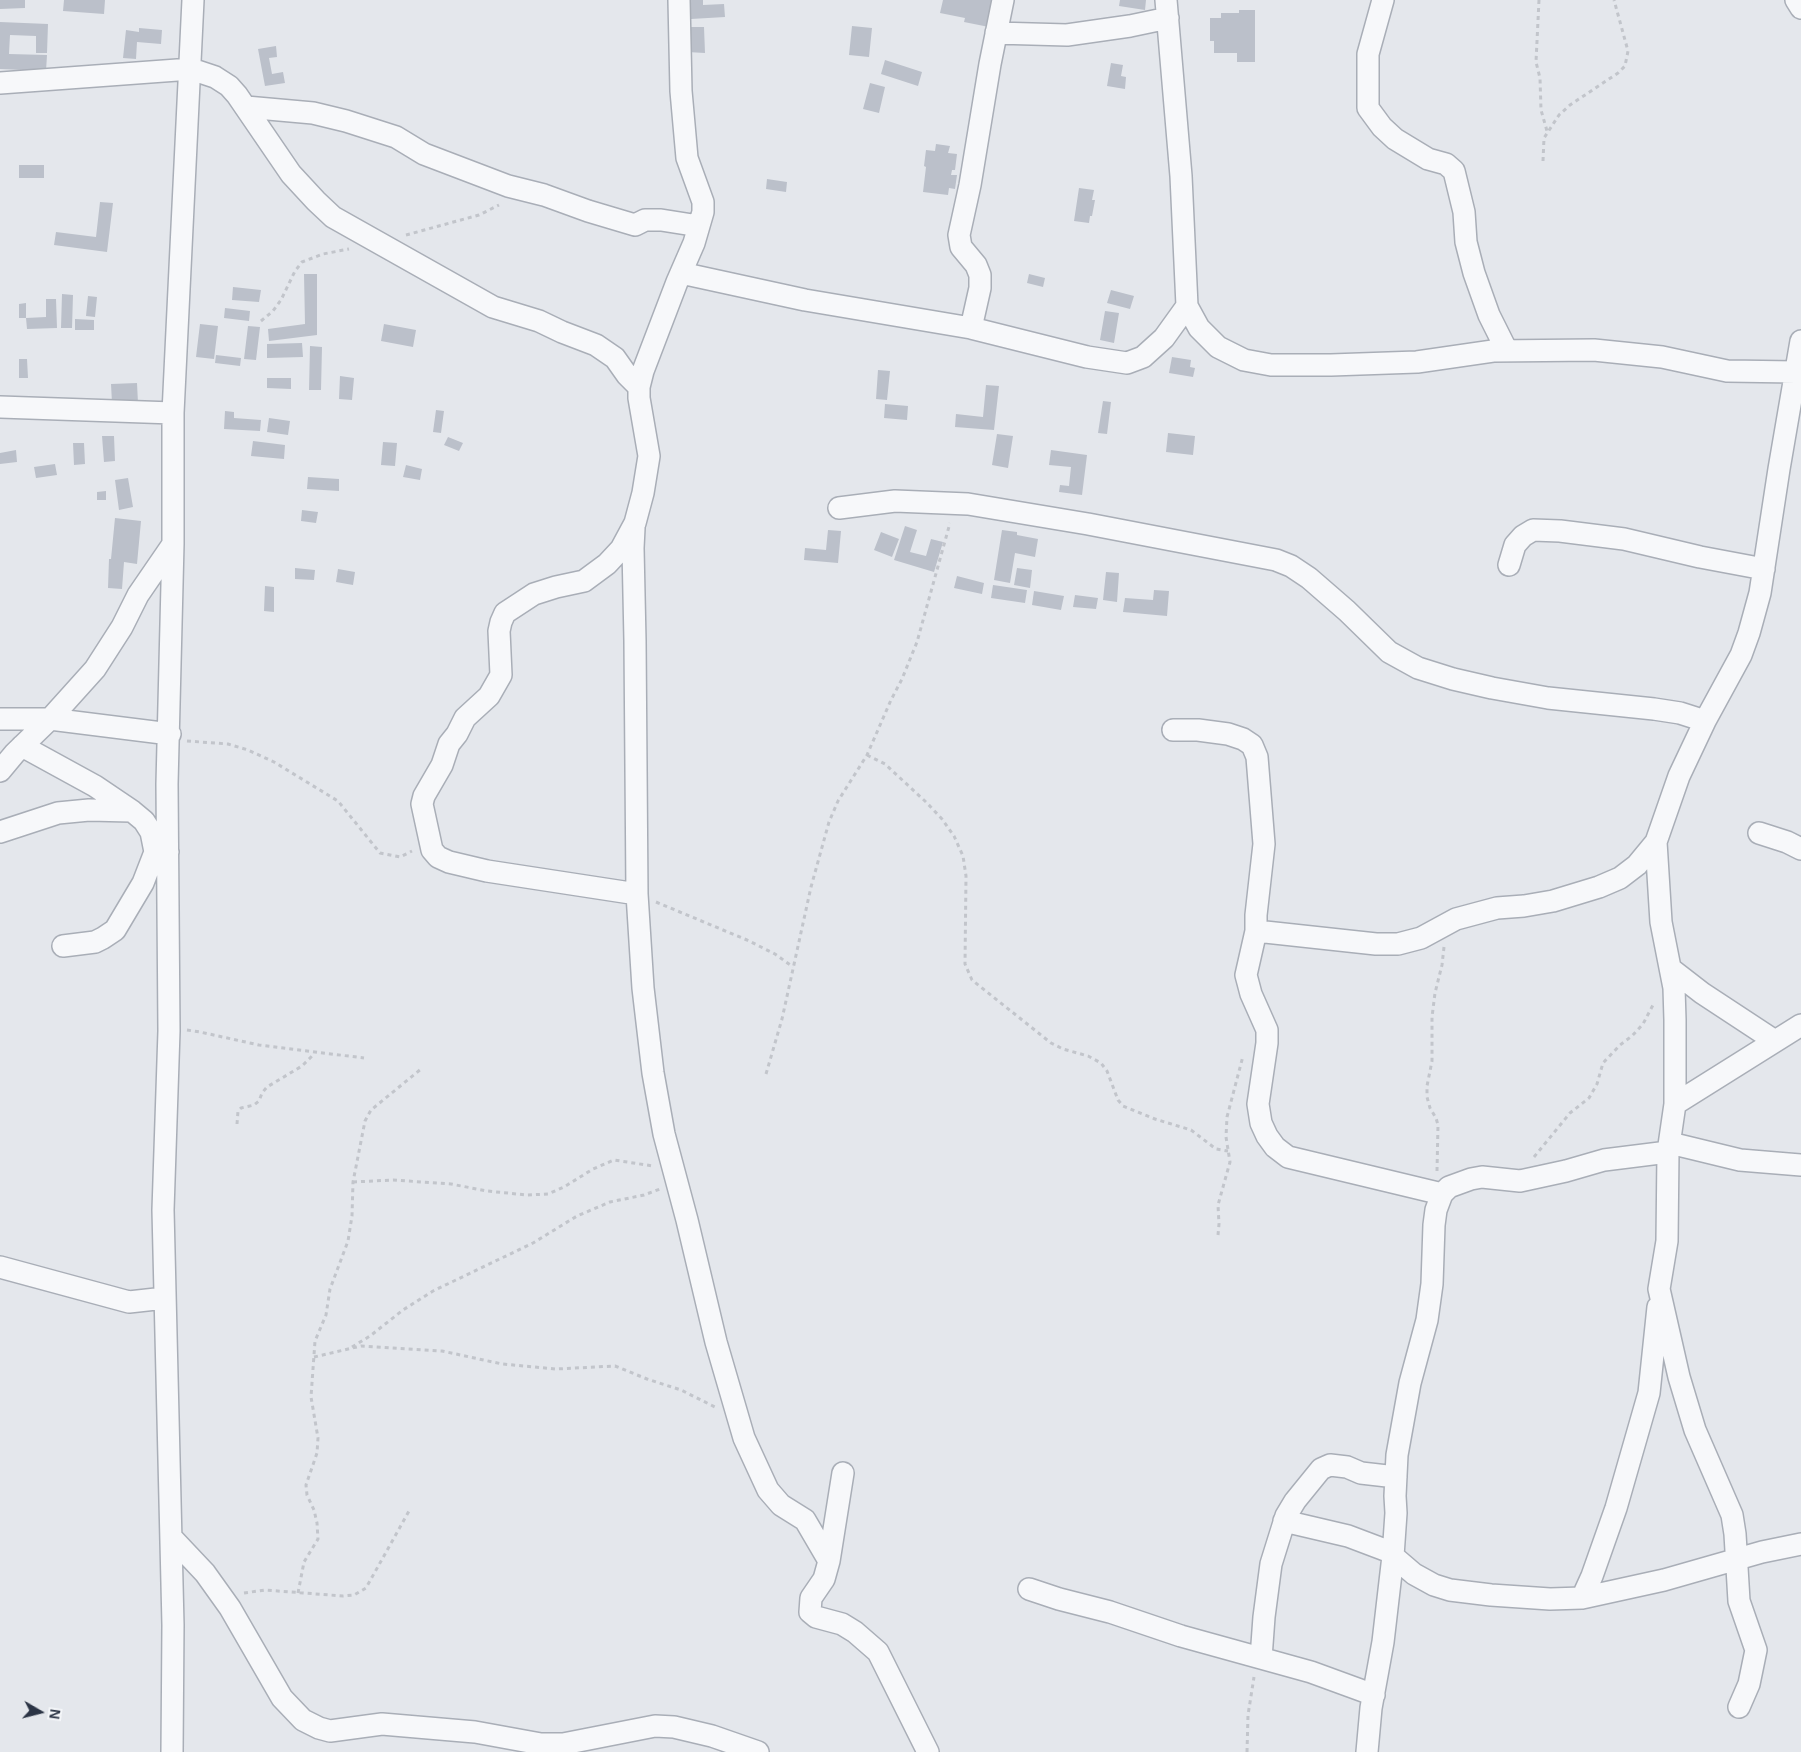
<!DOCTYPE html>
<style>
body{margin:0}
#map{position:relative;width:1801px;height:1752px;overflow:hidden;background:#e4e7ec;font-family:Helvetica,sans-serif}
canvas{display:block}
.north{position:absolute;left:15px;top:1687px;width:50px;height:50px;-webkit-text-stroke:4px #f4f6f9;paint-order:stroke;rotate:98deg;font-size:14px;font-weight:700;line-height:20px;text-align:center;color:#2b3445}
.north::after{content:'';display:block;margin:auto;width:18px;height:22px;background:#2b3445;clip-path:polygon(50% 0,100% 100%,50% 72%,0 100%)}
</style>
<div id="map">
<canvas width="1801" height="1752"></canvas>
<div class="north">N</div>
</div>
<script>
const g = document.querySelector('canvas').getContext('2d');
g.lineJoin = 'round';
function paint(path, color) {
  g.fillStyle = color;
  g.fill(path, 'evenodd');
}
function shape(rows) {
  const path = new Path2D();
  for (const r of rows) {
    path.moveTo(r[0], r[1]);
    for (let i = 2; i < r.length; i += 2) path.lineTo(r[i], r[i + 1]);
  }
  return path;
}
function trace(path, color, width, dash) {
  g.strokeStyle = color;
  g.lineWidth = width;
  g.lineCap = dash ? 'butt' : 'round';
  g.setLineDash(dash || []);
  g.stroke(path);
}
paint(shape([
 [0,0,25,0,25,8,0,9],
 [64,0,105,0,104,14,63,11],
 [691,0,703,0,703,5,724,4,725,17,691,19],
 [943,0,994,0,989,27,964,22,965,18,940,13],
 [1120,0,1146,0,1145,10,1119,6],
 [1239,10,1255,10,1255,62,1237,62,1237,53,1214,53,1214,41,1210,41,1210,18,1221,18,1221,13,1239,13],
 [0,22,48,24,47,53,36,53,36,36,10,35,9,54,47,55,46,71,0,69],
 [852,26,872,28,869,57,849,55],
 [687,27,704,27,705,53,687,52],
 [139,28,162,30,161,44,137,42,136,59,123,58,126,30,139,32],
 [276,46,277,57,269,58,272,74,283,72,285,83,265,86,258,49],
 [885,60,922,72,918,86,881,74],
 [1111,63,1123,65,1121,76,1126,77,1125,89,1107,86],
 [870,83,885,87,879,113,863,109],
 [936,144,950,146,948,153,957,154,955,170,952,170,951,175,957,175,955,189,949,188,948,195,923,192,926,167,924,166,926,150,935,151],
 [19,165,44,165,44,178,19,178],
 [767,179,787,182,786,192,766,189],
 [1079,188,1094,190,1092,200,1095,200,1092,216,1090,216,1089,223,1074,221],
 [100,202,113,203,107,252,54,245,56,232,96,237],
 [304,274,317,274,317,335,269,341,268,329,305,324],
 [1029,274,1045,278,1043,287,1027,283],
 [233,287,261,290,259,302,232,300],
 [1111,290,1134,296,1130,309,1107,303],
 [62,294,73,295,72,328,61,328],
 [88,296,97,297,95,317,86,316],
 [46,299,56,299,57,328,27,329,26,318,46,317],
 [26,303,26,318,19,318,19,304],
 [225,308,250,311,249,321,224,318],
 [1105,311,1119,313,1114,343,1100,340],
 [75,319,94,320,94,330,75,330],
 [200,324,218,326,214,359,196,357],
 [384,324,416,330,413,347,381,341],
 [248,326,260,327,256,360,244,359],
 [302,343,303,357,267,358,267,344],
 [310,346,322,347,321,390,309,390],
 [216,355,241,358,240,366,215,363],
 [1172,357,1191,360,1190,367,1195,368,1193,377,1169,373],
 [19,359,27,359,28,378,19,378],
 [878,370,890,371,887,400,876,399],
 [340,376,354,378,352,400,339,399],
 [267,378,291,378,291,389,267,388],
 [137,383,138,403,112,403,111,384],
 [986,385,999,386,994,430,955,427,956,414,983,417],
 [1103,401,1111,402,1107,434,1098,433],
 [885,404,908,406,907,420,884,418],
 [436,410,444,411,441,433,433,432],
 [225,411,234,412,234,418,261,420,260,431,224,429],
 [269,418,290,421,288,435,267,432],
 [1168,433,1195,436,1193,455,1166,452],
 [997,434,1013,436,1008,468,992,465],
 [102,436,114,436,115,461,104,462],
 [448,437,463,443,459,451,444,445],
 [253,441,285,445,284,459,251,456],
 [383,442,397,443,395,466,381,465],
 [73,443,84,443,85,464,74,465],
 [16,450,17,462,0,464,0,453],
 [1051,450,1087,455,1082,495,1059,492,1060,485,1069,486,1071,467,1049,465],
 [55,464,57,475,36,478,34,467],
 [406,465,422,469,420,480,403,477],
 [308,477,339,479,339,491,307,489],
 [128,478,133,507,119,510,115,480],
 [106,491,106,500,97,500,97,492],
 [302,510,318,512,316,523,301,521],
 [115,518,141,521,137,564,124,562,122,589,108,588,109,559,111,559],
 [905,526,917,530,910,552,926,556,931,539,943,542,934,572,894,560],
 [828,530,841,531,838,563,804,560,805,548,826,550],
 [1002,530,1017,532,1017,535,1038,539,1035,557,1015,553,1010,583,994,580],
 [881,532,899,539,892,557,874,550],
 [295,568,315,570,314,580,295,579],
 [1017,568,1032,570,1030,588,1014,585],
 [338,569,355,572,353,585,336,582],
 [1106,572,1119,573,1117,602,1103,600],
 [957,576,984,583,982,594,954,588],
 [993,585,1027,590,1025,603,991,598],
 [265,586,274,587,274,612,264,611],
 [1154,590,1169,591,1167,616,1123,612,1125,598,1153,600],
 [1034,591,1064,596,1061,610,1032,605],
 [1075,595,1098,598,1096,609,1073,607]
]), '#bbc0ca');
const minor = shape([
 [1166,0,1181,176,1187,306,1199,328,1218,347,1244,360,1271,365,1331,365,1417,362,1493,351,1594,350,1662,357,1727,371,1796,372],
 [1383,0,1368,54,1368,108,1382,127,1395,139,1428,159,1446,164,1454,171,1464,212,1466,242,1474,273,1489,315,1507,351],
 [1796,0,1801,8],
 [996,33,1067,35,1130,26,1168,18],
 [0,83,191,69,215,77,229,86,237,95,291,174,316,201,333,217,493,307,539,321,562,332,596,345,615,358,627,375,639,387],
 [246,107,313,113,346,121,396,137,424,154,508,186,544,195,588,211,635,225,645,220,661,220,699,226],
 [681,273,805,300,971,328,1087,357,1127,363,1143,357,1164,338,1187,306],
 [971,328,980,288,980,275,976,265,961,247,959,235,970,185,990,64,1003,0],
 [0,407,173,413],
 [839,508,895,501,968,504,1088,524,1276,560,1291,566,1309,578,1347,611,1389,652,1418,668,1453,679,1492,688,1548,698,1654,709,1680,713,1705,721],
 [634,528,633,548,635,641,637,894,643,988,653,1073,664,1134,687,1220,716,1342,744,1438,768,1490,781,1505,805,1520,829,1561],
 [1509,565,1515,545,1523,536,1533,530,1560,531,1624,539,1700,557,1764,569],
 [0,719,50,719,170,734],
 [1173,730,1198,730,1228,734,1243,739,1252,745,1257,757,1264,844,1256,915,1256,931,1246,975,1251,994,1267,1030,1267,1043,1258,1104,1261,1123,1267,1136,1275,1147,1288,1157,1442,1194],
 [22,746,95,786,132,811,144,821,151,832,155,852,168,852],
 [0,771,15,753,50,719,95,669,122,627,138,595,173,544],
 [0,832,58,813,89,810,131,811],
 [1759,833,1787,842,1801,849],
 [1656,842,1661,922,1674,988,1675,1020,1675,1104,1668,1152,1667,1241,1659,1289,1679,1377,1695,1430,1732,1515,1735,1534,1739,1601,1756,1650,1749,1684,1739,1707],
 [637,894,487,871,449,862,438,857,432,850,422,804,424,796,442,765,449,744,457,734,465,718,489,696,501,675,499,631,501,622,505,613,534,594,556,587,584,581,607,564,621,549,635,523,643,493,649,456,639,398,639,387,643,371,677,282,694,243,703,212,703,202,687,158,681,91,679,0],
 [1256,931,1376,944,1398,944,1421,938,1456,919,1497,908,1524,906,1553,901,1599,887,1620,878,1637,865,1656,842,1679,776,1705,721,1741,655,1749,633,1760,593,1779,469,1801,341],
 [63,946,95,942,103,938,115,930,143,883,155,852],
 [1671,969,1702,993,1775,1041],
 [1675,1104,1801,1025],
 [1670,1143,1740,1160,1801,1165],
 [0,1267,129,1302,165,1298],
 [843,1473,829,1561,824,1579,811,1598,810,1612,816,1617,842,1624,855,1632,878,1652,928,1752],
 [1284,1521,1348,1536,1393,1553],
 [171,1537,205,1573,230,1608,282,1698,303,1720,319,1728,330,1731,382,1724,475,1732,541,1744,563,1744,655,1726,674,1727,712,1736,758,1752],
 [1393,1556,1414,1574,1434,1585,1450,1590,1491,1595,1550,1599,1582,1598,1664,1580,1762,1552,1801,1544],
 [1029,1589,1059,1599,1110,1612,1181,1636,1311,1672,1374,1695],
 [1582,1598,1592,1576,1616,1508,1649,1393,1658,1307],
 [1261,1658,1264,1617,1271,1564,1286,1516,1295,1501,1321,1469,1330,1465,1347,1467,1361,1473,1396,1477],
 [172,1752,173,1625,163,1210,169,1031,167,784,173,544,173,413,193,0],
 [1367,1752,1371,1708,1383,1642,1393,1556,1396,1513,1395,1496,1397,1455,1410,1383,1427,1320,1432,1284,1434,1225,1436,1210,1442,1194,1449,1187,1471,1179,1482,1177,1520,1181,1566,1171,1604,1160,1668,1152]
]);
trace(minor, '#a9aeb7', 24);
trace(shape([
 [1539,0,1536,62,1540,78,1541,110,1547,131],
 [1543,161,1544,138,1559,115,1570,105,1618,73,1625,66,1628,51,1614,0],
 [406,235,479,215,499,205],
 [261,321,273,311,281,300,295,271,302,262,323,254,349,249],
 [187,741,228,744,248,750,274,762,338,801,380,853,400,857,412,851],
 [867,755,885,764,926,802,942,819,954,836,963,856,966,876,965,964,972,980,1051,1043,1063,1049,1088,1056,1101,1063,1107,1071,1118,1100,1123,1106,1155,1119,1191,1130,1216,1149,1228,1151],
 [656,902,747,940,775,954,793,967],
 [187,1030,200,1032,259,1045,364,1058],
 [766,1074,782,1019,811,887,829,822,838,801,867,755,891,700,902,679,917,642,950,523],
 [237,1124,238,1111,241,1108,254,1105,259,1101,262,1093,267,1087,302,1066,314,1054],
 [1534,1157,1570,1113,1589,1098,1597,1084,1603,1063,1620,1045,1632,1036,1643,1024,1654,1003],
 [1437,1171,1438,1125,1436,1118,1430,1108,1427,1097,1427,1086,1432,1061,1432,1017,1435,993,1442,965,1444,947],
 [353,1182,393,1180,451,1184,487,1191,527,1195,548,1194,564,1187,593,1169,614,1160,653,1166],
 [1218,1235,1219,1224,1218,1205,1230,1162,1226,1137,1227,1117,1243,1056],
 [352,1347,370,1336,403,1310,433,1291,533,1243,577,1216,610,1202,644,1195,660,1189],
 [314,1357,361,1346,442,1351,502,1364,556,1369,615,1366,647,1379,681,1390,715,1407],
 [244,1593,265,1590,343,1596,354,1595,366,1588,409,1511],
 [298,1593,304,1562,318,1539,317,1523,314,1510,307,1495,306,1485,317,1453,318,1438,311,1397,315,1341,326,1315,330,1289,348,1241,352,1216,353,1182,365,1121,371,1110,421,1069],
 [1247,1752,1248,1715,1254,1677]
]), '#c2c5cb', 3, [4, 4]);
trace(minor, '#f7f8fa', 21);
</script>
